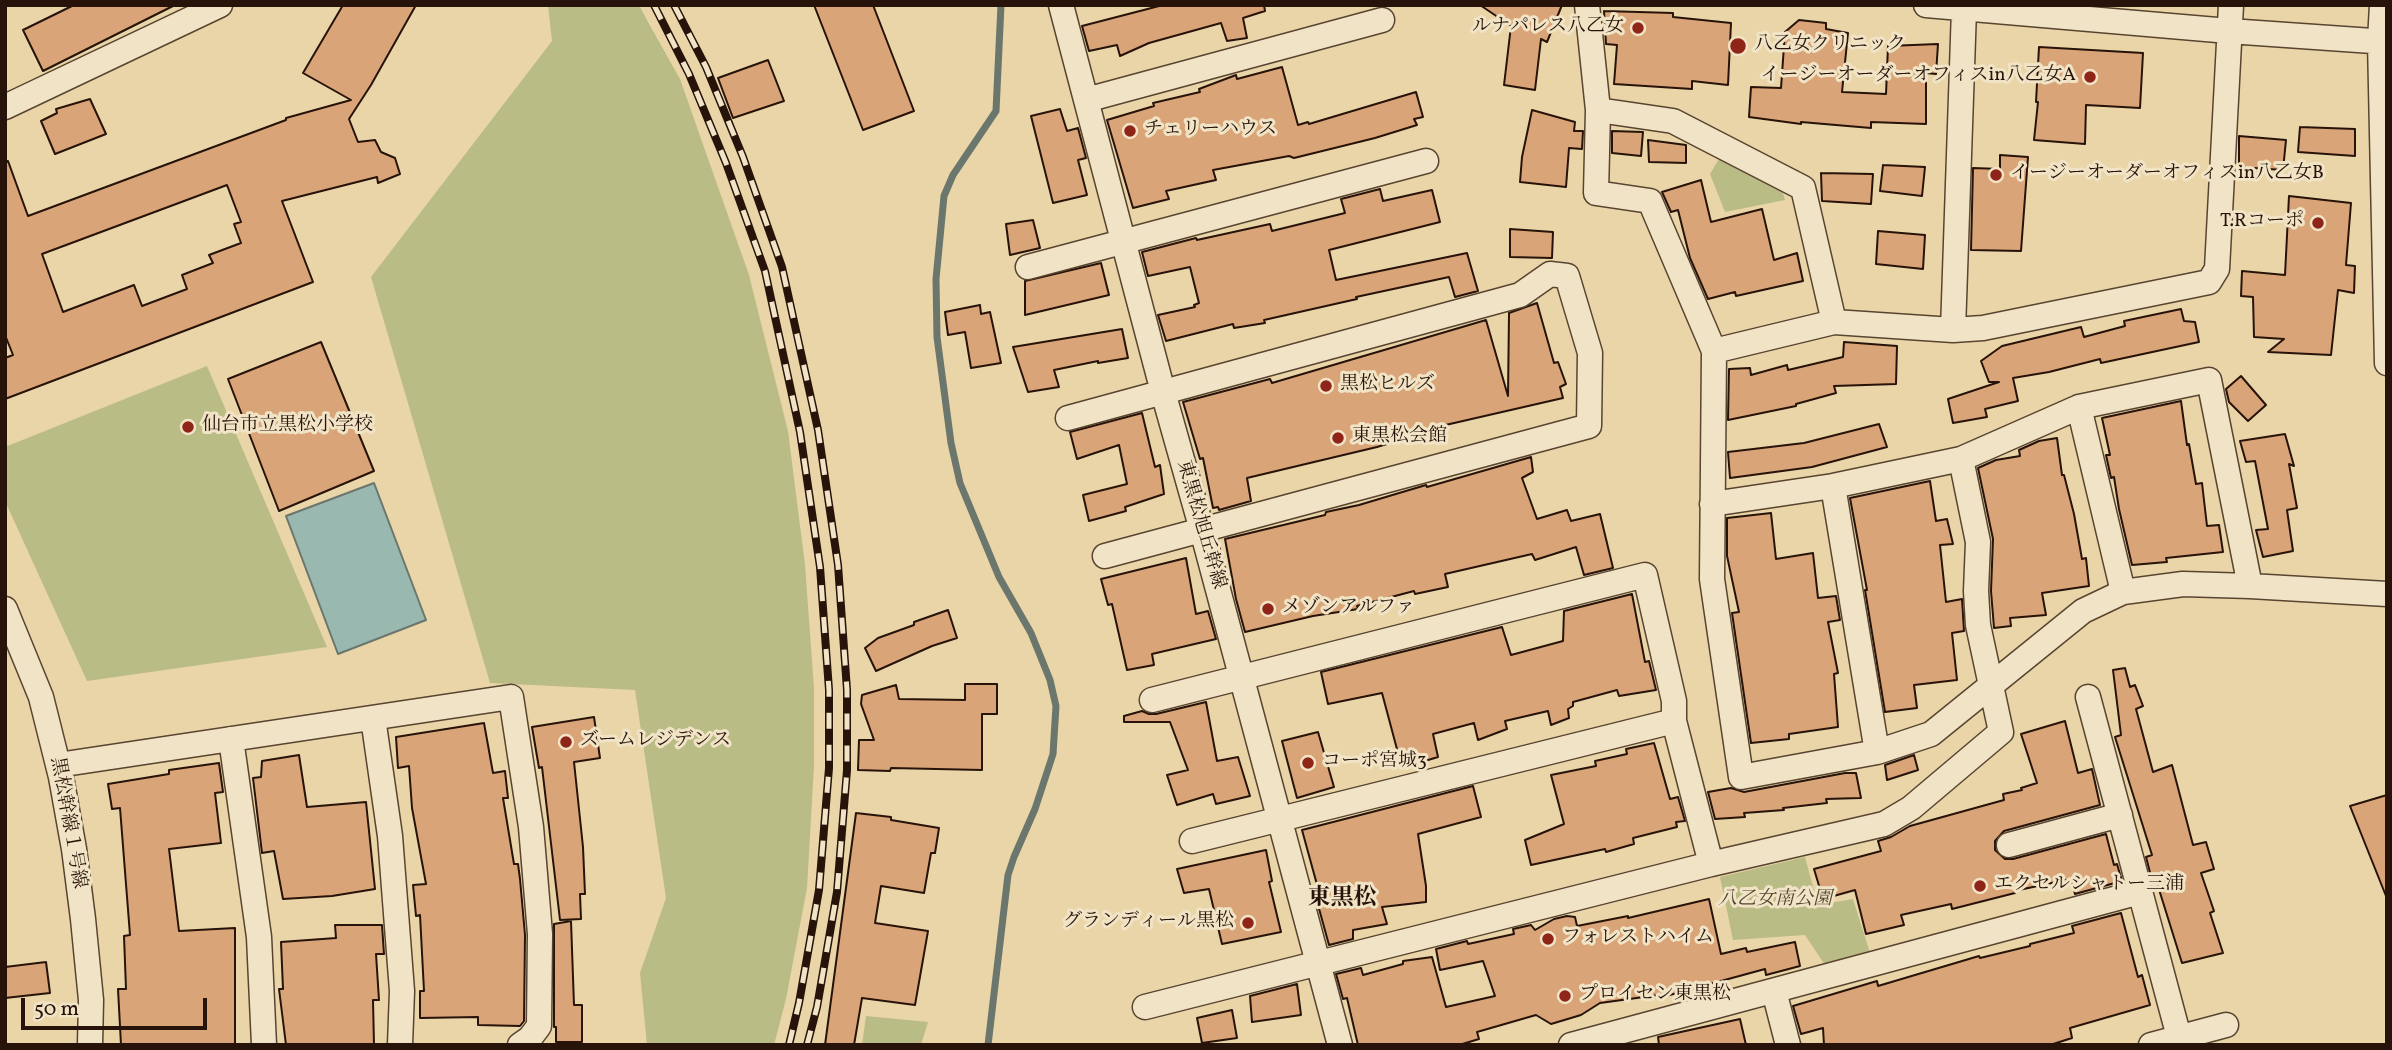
<!DOCTYPE html>
<meta charset="utf-8">
<style>
body{margin:0}
#map{position:relative;width:2392px;height:1050px;overflow:hidden;background:#e9d5a7;font-family:Vollkorn,serif}
canvas{display:block}
.frame{position:absolute;inset:0;border:7px solid #271309;pointer-events:none}
.scale{position:absolute;left:21px;top:998px;width:186px;height:32px;box-sizing:border-box;border:4px solid #271309;border-top:0;padding-left:9px;font-size:21px;line-height:24px;white-space:nowrap;color:#271309;-webkit-text-stroke:5px #f1e4c6;paint-order:stroke}
</style>
<div id="map">
<canvas width="2392" height="1050"></canvas>
<div class="frame"></div>
<div class="scale">50 m</div>
</div>
<script>
const g = document.querySelector('canvas').getContext('2d');
g.lineJoin = 'round';
function paint(path, color) {
  g.fillStyle = color;
  g.fill(path, 'evenodd');
}
function shape(rows) {
  const path = new Path2D();
  for (const r of rows) {
    path.moveTo(r[0], r[1]);
    for (let i = 2; i < r.length; i += 2) path.lineTo(r[i], r[i + 1]);
  }
  return path;
}
function trace(path, color, width, dash) {
  g.strokeStyle = color;
  g.lineWidth = width;
  g.lineCap = dash ? 'butt' : 'round';
  g.setLineDash(dash || []);
  g.stroke(path);
}
function drawText(font, color, halo, rows, align = 'center') {
  g.font = font + ' Vollkorn,"Noto Serif JP",serif';
  g.lineWidth = 6;
  g.setLineDash([]);
  g.textBaseline = 'middle';
  g.strokeStyle = halo;
  g.fillStyle = color;
  for (const [text, x, y, turn = 0] of rows) {
    g.save();
    g.translate(x, y);
    g.rotate((+turn || 0) * Math.PI / 180);
    g.textAlign = isNaN(turn) ? turn : align;
    if (halo) g.strokeText(text, 0, 0);
    g.fillText(text, 0, 0);
    g.restore();
  }
}
paint(shape([
 [548,5,639,5,648,22,680,79,749,275,788,431,805,565,814,688,814,766,807,888,786,999,774,1045,647,1045,640,973,666,898,635,690,490,683,371,277,552,41],
 [1719,159,1782,190,1785,200,1725,212,1710,174],
 [207,366,327,647,87,681,5,501,5,447],
 [1805,857,1818,905,1853,899,1871,956,1829,971,1805,935,1733,940,1720,877],
 [866,1016,928,1022,921,1045,862,1045]
]), '#b9bc85');
const water = shape([
 [374,483,426,620,338,654,286,516,374,483]
]);
paint(water, '#99b8af');
trace(water, '#6b766d', 2);
trace(shape([
 [988,1045,1008,875,1014,857,1035,809,1053,754,1056,706,1050,680,1031,633,999,577,960,483,951,443,937,337,936,279,944,196,953,175,996,111,1001,5]
]), '#6b766d', 7);
const building = shape([
 [74,5,175,5,43,71,23,30,74,5],
 [343,5,416,5,371,85,349,119,358,142,375,140,381,152,395,158,400,174,378,183,377,177,282,201,313,282,5,399,5,358,13,355,5,335,5,162,8,161,28,216,286,120,286,118,351,100,303,73,343,5],
 [227,185,241,222,234,224,241,243,209,255,213,263,182,275,187,289,142,306,134,285,63,312,42,254,227,185],
 [814,5,873,5,914,111,863,130,814,5],
 [1163,5,1264,5,1265,11,1243,18,1247,38,1227,41,1221,23,1149,43,1120,56,1117,45,1089,51,1082,26,1163,5],
 [1480,5,1562,5,1547,42,1541,39,1535,90,1504,85,1511,26,1480,5],
 [1604,11,1673,13,1673,17,1731,23,1728,85,1692,81,1692,89,1614,84,1617,45,1606,44,1604,11],
 [1799,20,1826,23,1826,29,1848,33,1842,92,1886,94,1888,46,1938,44,1936,74,1926,73,1926,124,1871,122,1871,128,1801,122,1801,124,1749,117,1751,87,1781,88,1785,32,1799,20],
 [2039,47,2143,53,2140,108,2086,105,2085,144,2034,140,2038,102,2036,102,2039,47],
 [768,60,784,101,733,118,718,78,768,60],
 [1282,67,1298,125,1308,122,1309,124,1416,92,1423,117,1414,119,1417,125,1375,138,1294,158,1289,156,1213,170,1216,180,1166,191,1169,199,1133,208,1107,120,1154,106,1153,103,1200,92,1199,89,1236,75,1237,79,1282,67],
 [90,99,106,134,55,154,41,121,57,113,56,109,90,99],
 [1060,109,1067,131,1078,128,1086,158,1078,160,1087,195,1053,203,1031,116,1060,109],
 [1532,110,1575,122,1574,131,1583,131,1582,149,1569,148,1566,187,1520,182,1522,157,1532,110],
 [2300,127,2355,129,2355,156,2298,152,2300,127],
 [1612,131,1643,132,1641,156,1612,153,1612,131],
 [2239,136,2286,140,2283,170,2239,167,2239,136],
 [1648,140,1686,145,1686,163,1649,162,1648,140],
 [2000,155,2028,157,2021,251,1971,250,1973,168,2000,169,2000,155],
 [1883,165,1925,167,1922,196,1880,191,1883,165],
 [1821,173,1873,174,1871,204,1822,201,1821,173],
 [1701,180,1711,222,1762,209,1774,260,1797,253,1803,281,1736,296,1735,292,1708,299,1690,258,1678,210,1671,212,1662,192,1701,180],
 [1380,189,1383,201,1432,190,1440,222,1329,250,1336,280,1467,253,1478,291,1455,297,1449,277,1356,297,1357,299,1264,320,1265,323,1234,328,1233,324,1166,341,1158,315,1195,307,1194,305,1199,303,1190,267,1148,276,1142,252,1196,238,1197,240,1270,224,1272,231,1345,213,1341,199,1380,189],
 [2289,196,2351,203,2346,265,2355,266,2354,293,2338,290,2331,355,2268,352,2284,339,2254,337,2253,297,2241,296,2242,271,2285,275,2289,196],
 [1033,220,1040,248,1010,255,1006,224,1033,220],
 [1510,229,1553,232,1552,258,1510,257,1510,229],
 [1878,231,1925,235,1923,269,1876,264,1878,231],
 [1101,263,1109,295,1025,315,1025,281,1101,263],
 [1537,303,1554,363,1558,362,1566,384,1560,387,1563,398,1402,435,1403,439,1377,447,1247,478,1251,501,1219,510,1218,507,1213,508,1203,458,1200,459,1183,402,1270,379,1272,383,1486,320,1508,396,1509,313,1537,303],
 [980,305,981,314,990,312,1001,363,971,368,965,332,948,335,945,312,980,305],
 [2181,309,2184,321,2195,322,2199,342,2101,363,2100,359,2049,372,2013,378,2018,401,1985,409,1987,417,1953,423,1948,399,1999,382,1989,382,1981,361,2002,346,2081,327,2084,337,2125,326,2124,321,2181,309],
 [1122,329,1128,358,1098,363,1098,361,1054,370,1059,387,1028,392,1013,347,1122,329],
 [321,342,374,471,279,511,228,379,321,342],
 [1844,342,1897,346,1896,384,1834,386,1836,393,1796,404,1796,406,1728,420,1729,369,1750,368,1751,375,1787,365,1788,370,1843,357,1844,342],
 [2241,376,2266,405,2248,421,2229,402,2226,389,2241,376],
 [2181,401,2187,445,2189,444,2196,484,2202,483,2207,526,2219,525,2223,552,2166,558,2167,562,2132,565,2119,509,2114,477,2111,478,2106,455,2110,455,2102,418,2181,401],
 [1142,413,1155,467,1160,465,1164,494,1125,507,1126,511,1089,521,1083,495,1127,484,1119,445,1077,459,1070,432,1142,413],
 [1879,424,1887,447,1812,467,1730,478,1728,452,1804,443,1879,424],
 [2285,434,2294,466,2289,464,2297,508,2287,510,2293,551,2263,557,2256,530,2268,529,2255,461,2246,462,2240,441,2285,434],
 [2057,438,2062,475,2064,475,2074,514,2082,559,2086,558,2089,586,2042,593,2046,615,2010,618,2011,626,1994,628,1991,591,1993,539,1978,468,1996,460,2020,456,2019,450,2039,441,2057,438],
 [1531,457,1533,472,1522,478,1537,519,1567,510,1571,521,1600,514,1613,568,1584,575,1576,547,1535,560,1532,554,1445,574,1448,587,1415,594,1414,591,1357,606,1358,609,1313,616,1245,632,1236,599,1225,539,1325,515,1326,512,1359,505,1426,485,1427,487,1531,457],
 [1930,481,1936,521,1947,519,1953,544,1940,545,1946,602,1962,599,1964,631,1952,633,1957,680,1914,685,1917,708,1885,712,1865,590,1867,590,1850,498,1930,481],
 [1771,513,1776,559,1813,553,1818,598,1836,596,1840,620,1828,622,1838,673,1834,674,1838,727,1789,734,1789,739,1751,743,1732,613,1739,612,1727,556,1727,518,1771,513],
 [1186,558,1196,614,1208,611,1216,639,1152,654,1154,665,1127,670,1112,604,1108,605,1101,579,1186,558],
 [1632,594,1645,662,1649,661,1656,690,1619,696,1617,690,1573,702,1573,706,1568,709,1569,718,1551,725,1548,711,1505,721,1507,729,1478,740,1474,723,1433,734,1438,757,1402,768,1382,693,1328,704,1321,672,1502,627,1511,655,1563,641,1564,611,1632,594],
 [948,610,957,638,932,646,876,671,865,648,878,638,914,625,914,622,948,610],
 [2125,668,2130,687,2135,685,2143,706,2136,709,2153,772,2172,765,2193,845,2206,842,2214,869,2201,873,2214,911,2210,913,2223,953,2182,963,2157,883,2153,884,2146,857,2152,855,2115,737,2121,735,2113,670,2125,668],
 [965,684,997,684,997,714,982,714,982,770,891,768,890,771,858,770,859,740,874,740,861,704,862,695,896,685,899,699,965,700,965,684],
 [1206,702,1217,761,1238,757,1250,796,1216,804,1213,794,1177,805,1167,775,1188,770,1170,722,1124,722,1124,716,1142,711,1149,714,1156,714,1206,702],
 [594,717,600,758,574,762,583,847,585,894,580,894,581,919,560,920,542,767,539,768,532,727,594,717],
 [2065,721,2078,773,2092,769,2100,805,2004,831,1995,841,1995,850,2005,859,2013,859,2106,834,2114,865,2117,864,2122,881,2075,894,2071,879,2014,891,2015,893,1952,909,1951,904,1901,915,1904,925,1866,934,1855,890,1823,899,1814,869,1881,851,1878,841,1891,837,1910,826,2004,800,2003,794,2022,790,2021,788,2037,783,2021,734,2065,721],
 [484,723,493,773,505,771,508,798,503,798,514,864,518,864,520,879,525,935,524,1021,520,1026,478,1025,478,1017,420,1018,420,991,424,991,420,915,416,916,413,885,426,884,412,808,409,766,398,768,396,737,484,723],
 [1318,732,1334,787,1297,798,1282,741,1318,732],
 [1654,743,1670,799,1678,797,1685,821,1676,822,1677,827,1633,838,1634,844,1606,852,1605,849,1531,865,1525,840,1564,824,1551,775,1596,766,1595,761,1627,754,1626,749,1654,743],
 [299,755,307,807,366,802,375,889,332,896,283,899,274,851,262,853,253,778,261,777,262,761,299,755],
 [1914,755,1918,770,1887,780,1885,765,1914,755],
 [219,763,223,792,215,793,221,843,169,849,179,931,235,928,235,1045,121,1045,118,989,126,989,124,936,130,935,120,808,112,809,108,784,169,774,169,770,219,763],
 [1845,773,1856,773,1861,798,1826,799,1827,803,1783,808,1784,810,1744,813,1745,817,1715,819,1708,792,1731,788,1744,792,1845,773],
 [1473,786,1481,817,1418,834,1426,886,1426,902,1382,907,1387,924,1353,930,1353,939,1329,945,1315,894,1319,892,1302,830,1473,786],
 [2387,795,2387,896,2386,896,2350,806,2387,795],
 [856,813,891,817,891,820,939,828,935,853,931,853,924,893,881,886,875,923,928,931,915,1005,862,998,854,1045,825,1045,856,813],
 [1266,850,1272,881,1269,882,1281,932,1222,944,1209,889,1184,893,1177,869,1266,850],
 [1709,899,1721,954,1746,948,1747,952,1795,942,1800,966,1766,975,1765,969,1666,996,1666,994,1600,1003,1581,1015,1551,1024,1536,1015,1477,1032,1479,1039,1459,1045,1358,1045,1347,998,1343,999,1336,974,1361,968,1363,975,1403,964,1403,961,1432,957,1446,1007,1495,996,1483,961,1440,970,1436,949,1467,941,1468,944,1514,934,1513,929,1531,925,1535,930,1554,919,1567,916,1575,917,1577,926,1628,916,1628,918,1709,899],
 [2121,913,2138,977,2142,975,2150,1005,2070,1028,2072,1038,2050,1045,1824,1045,1823,1028,1801,1034,1793,1006,1877,981,1878,986,1979,956,1980,958,2030,946,2030,944,2074,933,2072,926,2121,913],
 [571,921,574,1005,582,1005,582,1042,556,1042,556,1027,554,1027,554,924,571,921],
 [335,925,382,925,384,954,376,954,379,1000,373,1000,374,1045,286,1045,279,989,283,989,281,942,336,938,335,925],
 [46,962,50,993,5,998,5,967,46,962],
 [1297,984,1301,1015,1252,1022,1250,996,1297,984],
 [1232,1010,1237,1038,1202,1043,1197,1018,1232,1010],
 [1740,1019,1746,1045,1659,1045,1658,1037,1740,1019]
]);
paint(building, '#d9a477');
trace(building, '#271309', 2);
const minor = shape([
 [1061,5,1163,392,1202,530,1340,1045],
 [1587,5,1598,110,1596,193,1650,201,1714,351,1712,579,1741,777,1877,752,1931,734,2083,611,2123,592,2183,584,2250,586,2387,594],
 [1926,5,2229,31,2387,42],
 [2382,5,2380,41,2387,363],
 [1086,100,1382,20],
 [5,107,220,5],
 [1598,110,1673,121,1803,188,1834,322],
 [1028,267,1426,161],
 [1953,330,1964,9],
 [1714,351,1834,322,1953,330,1983,328,2209,282,2217,269,2231,5],
 [2079,407,2123,592],
 [1068,418,1520,295,1550,274,1567,276,1590,353,1589,426,1105,556],
 [1833,486,1877,752],
 [1712,504,1833,486,1961,459,2079,407,2209,380,2250,586],
 [5,609,41,697,61,777,74,849,83,919,91,1000,90,1045],
 [2088,697,2179,1037],
 [1152,700,1645,575,1674,701,1674,721,1711,864,1884,824,1911,808,2001,732,1978,625,1976,591,1978,542,1961,459],
 [373,718,390,836,402,991,400,1045],
 [231,739,259,937,264,1045],
 [58,765,511,697,531,827,540,934,539,1026,530,1038,520,1045],
 [1192,841,1674,721],
 [2009,845,2120,815],
 [1774,991,1788,1045],
 [1145,1007,1711,864],
 [1571,1045,2140,892],
 [2151,1045,2226,1025]
]);
trace(minor, '#584430', 27);
trace(minor, '#f1e4c6', 24);
const rail = shape([
 [654,5,689,74,726,163,765,271,800,432,820,567,829,690,829,768,819,890,799,1003,789,1045],
 [674,5,706,67,743,157,782,267,818,430,838,565,847,690,847,770,837,892,817,1007,807,1045]
]);
trace(rail, '#271309', 8);
trace(rail, '#f1e4c6', 5, [16]);
for (const [x, y, r, color] of [
 [1638,28,7,"#8f2418"],
 [1738,46,9,"#8f2418"],
 [2090,77,7,"#8f2418"],
 [1130,131,7,"#8f2418"],
 [1996,175,7,"#8f2418"],
 [2318,223,7,"#8f2418"],
 [1326,386,7,"#8f2418"],
 [188,427,7,"#8f2418"],
 [1338,438,7,"#8f2418"],
 [1268,609,7,"#8f2418"],
 [566,742,7,"#8f2418"],
 [1308,763,7,"#8f2418"],
 [1980,886,7,"#8f2418"],
 [1248,923,7,"#8f2418"],
 [1548,939,7,"#8f2418"],
 [1565,996,7,"#8f2418"]
]) {
  const dot = new Path2D();
  dot.arc(x, y, r, 0, 2 * Math.PI);
  g.fillStyle = color;
  g.fill(dot);
  trace(dot, '#f1e4c6', 2.5);
}
drawText('19px', '#271309', '#f1e4c6', [
 ["ルナパレス八乙女",1624,28,"right"],
 ["八乙女クリニック",1754,46],
 ["イージーオーダーオフィスin八乙女A",2076,77,"right"],
 ["チェリーハウス",1144,131],
 ["イージーオーダーオフィスin八乙女B",2010,175],
 ["T.Rコーポ",2304,223,"right"],
 ["黒松ヒルズ",1340,386],
 ["仙台市立黒松小学校",202,427],
 ["東黒松会館",1352,438],
 ["メゾンアルファ",1282,609],
 ["ズームレジデンス",580,742],
 ["コーポ宮城3",1322,763],
 ["エクセルシャトー三浦",1994,886],
 ["グランディール黒松",1234,923,"right"],
 ["フォレストハイム",1562,939],
 ["プロイセン東黒松",1579,996]
], 'left');
drawText('19px', '#271309', '#f1e4c6', [
 ["東黒松旭丘幹線",1200,525,74],
 ["黒松幹線１号線",67,823,80]
]);
drawText('italic 19px', '#53462e', '#f1e4c6', [
 ["八乙女南公園",1775,901]
]);
drawText('bold 23px', '#271309', '#f1e4c6', [
 ["東黒松",1342,900]
]);
</script>
